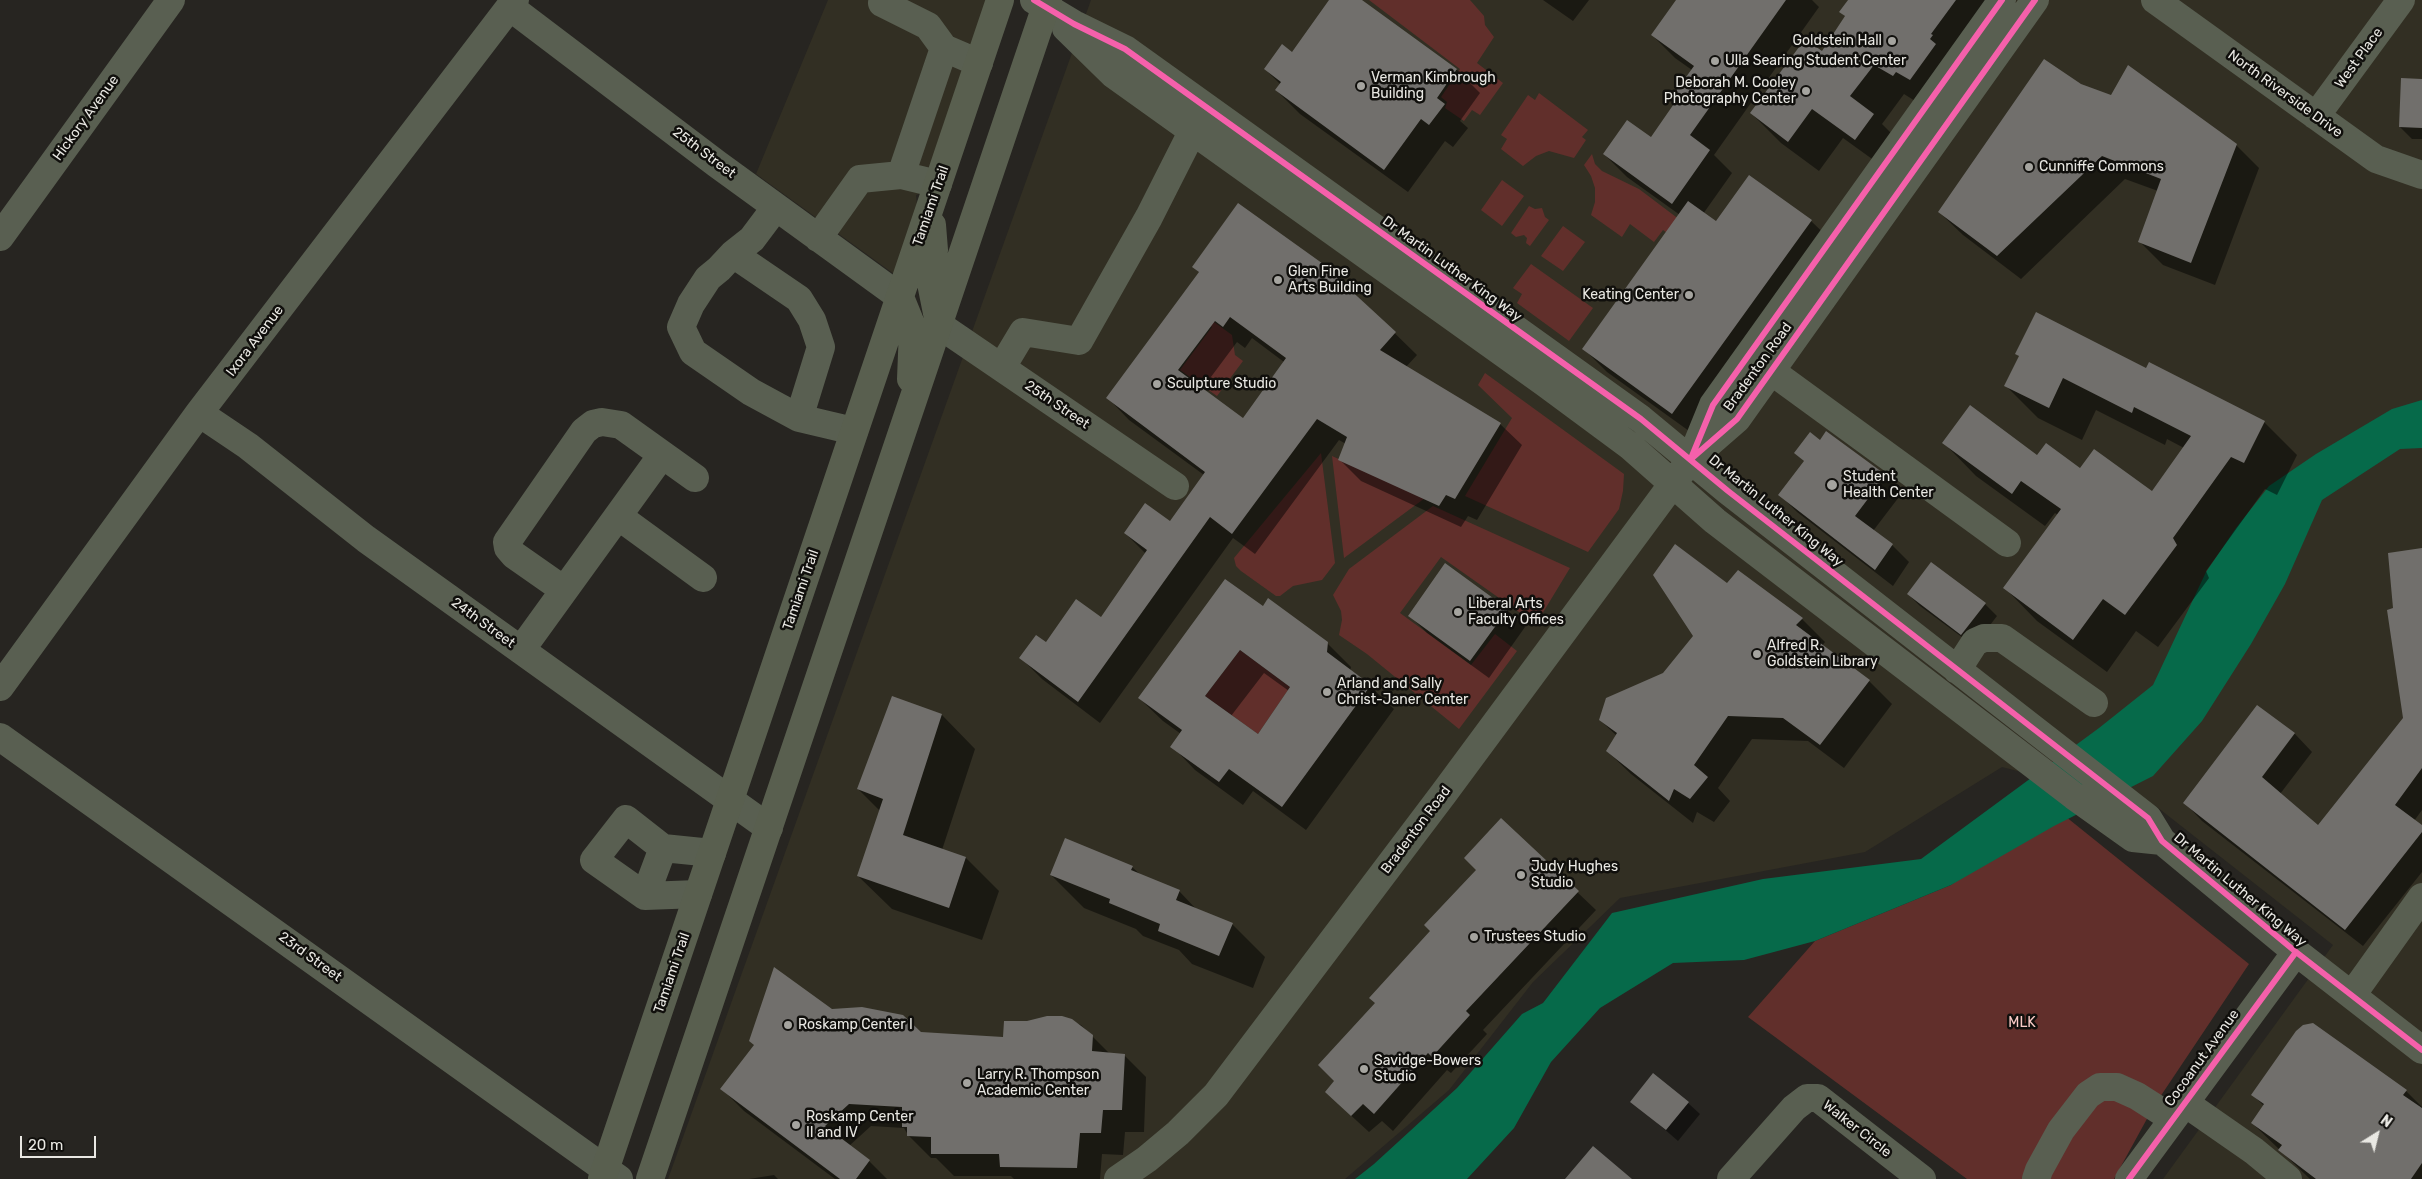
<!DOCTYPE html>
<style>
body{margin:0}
#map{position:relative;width:2422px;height:1179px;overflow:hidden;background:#272521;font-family:Rubik,sans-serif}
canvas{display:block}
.north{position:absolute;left:2352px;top:1109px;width:50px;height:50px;-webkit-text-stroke:4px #100f0c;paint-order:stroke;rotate:36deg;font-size:14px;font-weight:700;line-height:20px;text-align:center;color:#e9e8e3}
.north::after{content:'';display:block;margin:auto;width:18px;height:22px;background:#e9e8e3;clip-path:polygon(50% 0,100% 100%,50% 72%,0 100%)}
.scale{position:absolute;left:20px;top:1136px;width:76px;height:22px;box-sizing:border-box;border:2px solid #e9e8e3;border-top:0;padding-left:6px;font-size:15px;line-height:18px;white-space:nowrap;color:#e9e8e3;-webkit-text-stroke:4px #100f0c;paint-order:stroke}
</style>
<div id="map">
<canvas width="2422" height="1179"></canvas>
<div class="north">N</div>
<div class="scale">20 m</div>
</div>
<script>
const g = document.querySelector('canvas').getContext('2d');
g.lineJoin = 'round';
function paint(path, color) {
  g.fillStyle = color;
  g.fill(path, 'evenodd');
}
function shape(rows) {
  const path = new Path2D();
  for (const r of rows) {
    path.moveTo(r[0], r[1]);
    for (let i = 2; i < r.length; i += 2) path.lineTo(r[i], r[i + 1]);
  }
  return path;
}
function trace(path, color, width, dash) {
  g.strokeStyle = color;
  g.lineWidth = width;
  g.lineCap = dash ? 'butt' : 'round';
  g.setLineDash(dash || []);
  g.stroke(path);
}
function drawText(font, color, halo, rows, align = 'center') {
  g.font = font + ' Rubik,sans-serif';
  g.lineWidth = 5;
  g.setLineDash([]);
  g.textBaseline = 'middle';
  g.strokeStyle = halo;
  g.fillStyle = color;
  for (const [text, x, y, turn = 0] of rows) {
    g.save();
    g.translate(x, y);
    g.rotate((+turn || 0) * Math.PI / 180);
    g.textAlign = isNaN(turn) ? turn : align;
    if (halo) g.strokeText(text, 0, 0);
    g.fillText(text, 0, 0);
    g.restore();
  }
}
paint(shape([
 [828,0,986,0,921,193,916,195,917,206,894,274,756,174],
 [1091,0,2422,0,2422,1179,2163,1179,2333,945,2157,807,2002,767,1865,852,1620,898,1533,982,1449,1090,1345,1179,668,1179]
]), '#322f23');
paint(shape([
 [1369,0,1470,0,1484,16,1485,25,1494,37,1477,63,1503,83,1480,115,1472,110,1464,121,1445,108,1447,102,1441,97,1460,69],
 [1539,93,1588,130,1582,137,1586,140,1574,158,1549,151,1536,156,1523,166,1501,149,1507,139,1501,135,1528,95,1535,100],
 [1592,154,1595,164,1602,171,1639,189,1684,223,1674,238,1663,230,1654,242,1630,224,1622,237,1591,215,1595,202,1595,188,1591,176,1584,165],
 [1502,180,1524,196,1502,226,1481,210],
 [1529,206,1535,209,1542,208,1545,217,1549,220,1530,246,1526,243,1527,238,1524,235,1516,237,1511,233],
 [1563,226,1585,242,1563,271,1541,256],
 [1531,264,1593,308,1569,341,1517,303,1522,294,1513,288],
 [1187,308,1203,314,1232,335,1235,355,1243,361,1217,396,1180,370,1212,327],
 [1485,373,1624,474,1623,491,1619,509,1588,552,1465,496,1512,418,1478,385],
 [1321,453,1335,563,1322,580,1293,586,1280,596,1276,596,1241,571,1236,566,1234,558],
 [1332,456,1425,498,1344,558],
 [1433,506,1570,568,1536,624,1441,557,1400,613,1471,665,1495,634,1517,651,1459,729,1367,654,1339,635,1342,620,1341,611,1333,595,1349,569],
 [1240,650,1290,687,1258,734,1205,696],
 [2055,808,2249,964,2154,1106,2114,1179,1967,1179,1748,1017,1815,941,1951,885]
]), '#612f2b');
paint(shape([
 [2422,400,2422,448,2400,449,2322,500,2285,584,2251,644,2202,721,2153,776,2054,826,1951,885,1815,941,1744,960,1673,963,1600,1008,1551,1062,1514,1128,1467,1179,1355,1179,1374,1164,1457,1088,1522,1014,1543,1003,1612,913,1763,879,1921,859,2099,728,2153,685,2206,572,2236,528,2269,486,2316,454,2392,409]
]), '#066a4a');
paint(shape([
 [1331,0,1360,0,1457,70,1480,93,1460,121,1468,128,1453,147,1445,141,1408,192,1300,114,1276,90,1281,85,1265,69,1292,53],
 [1543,0,1589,0,1573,21],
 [1677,0,1812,0,1819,7,1714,155,1732,173,1703,214,1716,223,1811,221,1835,244,1696,436,1607,372,1583,348,1680,215,1627,177,1604,154,1651,139,1679,99,1692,70,1675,58,1652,35],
 [1848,0,2002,0,1923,106,1904,94,1882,124,1903,145,1886,169,1843,138,1819,171,1781,143,1751,113,1822,53,1846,17,1841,12],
 [2422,80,2422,139,2412,139,2400,127],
 [2080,86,2236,145,2259,168,2215,285,2163,265,2139,241,2158,191,2125,179,2021,279,1963,235,1939,212],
 [1194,267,1332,272,1417,355,1406,367,1500,424,1522,445,1477,520,1468,516,1461,527,1361,481,1339,459,1346,444,1339,440,1255,554,1233,538,1100,723,1042,679,1021,658,1046,643,1101,619,1146,554,1125,533,1170,523,1204,475,1129,420,1108,398,1200,273],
 [1252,338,1284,362,1243,420,1202,389,1237,342,1245,348],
 [2017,354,2146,369,2264,422,2297,455,2277,495,2265,489,2206,571,2209,578,2158,647,2136,631,2107,672,2037,621,2005,588,2058,515,2055,513,2045,526,1976,476,1944,443,2038,456,2152,492,2184,448,2167,439,2165,445,2096,410,2082,440,2038,418,2005,385,2020,357],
 [1820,441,1885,476,1902,493,1873,531,1892,545,1909,562,1893,586,1797,512,1780,495,1805,462,1795,453],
 [2422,549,2422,810,2414,821,2422,827,2422,872,2363,946,2202,821,2185,803,2257,706,2295,734,2312,752,2280,794,2318,827,2404,718,2395,609],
 [1727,585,1802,619,1825,642,1822,646,1869,681,1892,704,1844,768,1808,741,1752,739,1718,788,1730,801,1714,822,1697,812,1693,823,1631,774,1607,751,1617,736,1600,720,1664,674,1694,636],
 [1908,594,1985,604,1997,616,1974,646,1920,606],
 [1263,608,1327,643,1351,667,1350,671,1370,686,1394,709,1306,830,1253,791,1243,805,1195,770,1172,746,1181,734,1163,721,1139,698],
 [1264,673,1289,691,1258,736,1231,716],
 [1507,610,1525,627,1489,678,1427,633,1409,615],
 [892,698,942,715,975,749,942,850,966,858,999,891,982,940,892,909,858,876,880,811,858,789],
 [1501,820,1596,910,1483,1030,1487,1034,1451,1073,1447,1070,1393,1131,1382,1121,1369,1132,1345,1110,1336,1081,1376,1004,1477,870],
 [1132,867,1142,876,1179,891,1198,911,1232,924,1265,957,1253,988,1192,964,1179,950,1143,936,1136,929,1084,908,1051,875],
 [832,1010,920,1033,1004,1038,1027,1023,1062,1017,1081,1025,1110,1054,1124,1055,1146,1077,1144,1132,1125,1132,1123,1155,1102,1154,1100,1179,1014,1179,1011,1176,954,1176,936,1158,931,1158,908,1135,904,1128,871,1126,849,1146,869,1161,887,1179,835,1179,744,1111,722,1089],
 [2406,1091,2422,1107,2422,1179,2310,1179,2252,1123,2264,1106,2253,1095],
 [1632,1101,1688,1103,1700,1114,1678,1141],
 [774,1175,778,1179,749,1179]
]), '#0007');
paint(shape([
 [1329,0,1362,0,1457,69,1437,98,1445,104,1429,125,1421,119,1384,170,1275,90,1281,82,1264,69,1282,44,1292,52],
 [1676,0,1786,0,1690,135,1710,150,1672,204,1603,154,1627,120,1651,137,1678,98,1673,95,1694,66,1651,35],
 [1848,0,1956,0,1931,34,1933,35,1930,39,1936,44,1910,80,1896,72,1893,76,1874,65,1850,96,1874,114,1855,140,1812,109,1788,142,1750,113,1805,39,1822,51,1845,16,1839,12],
 [2044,59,2081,84,2111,95,2128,65,2237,144,2191,263,2138,242,2161,179,2102,156,1997,256,1938,212],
 [2401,78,2422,79,2422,128,2399,127],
 [1749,175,1812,220,1672,414,1582,349,1688,201,1716,221],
 [1238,203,1333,271,1332,273,1396,332,1380,350,1501,423,1455,499,1446,495,1439,506,1338,460,1347,437,1317,419,1232,534,1210,517,1078,702,1019,658,1036,635,1046,642,1076,599,1101,617,1147,550,1124,533,1145,503,1170,521,1205,472,1106,398,1199,272,1192,267],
 [1230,317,1286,358,1243,418,1178,370,1215,321,1223,327],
 [2036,312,2146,368,2149,362,2265,421,2244,463,2231,457,2173,538,2177,545,2125,615,2103,599,2073,640,2003,588,2061,509,2021,481,2012,494,1942,443,1970,405,2037,455,2046,443,2080,468,2094,449,2152,491,2191,436,2134,407,2132,413,2063,378,2049,408,2004,386,2019,356,2015,354],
 [1826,431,1886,475,1855,516,1893,544,1875,570,1778,495,1804,461,1794,453,1810,432,1820,440],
 [1675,544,1727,583,1738,570,1803,618,1796,625,1870,680,1820,745,1783,718,1728,716,1694,765,1708,777,1690,799,1674,789,1669,801,1606,751,1617,733,1599,720,1606,698,1663,673,1693,636,1653,575],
 [2422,548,2422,768,2395,805,2422,825,2422,832,2345,930,2183,803,2257,705,2295,733,2262,777,2318,825,2403,718,2387,610,2393,608,2388,553],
 [1931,562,1986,603,1961,635,1907,594],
 [1445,563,1508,609,1470,661,1408,616],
 [1225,579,1263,606,1268,598,1328,642,1327,652,1371,685,1282,807,1229,769,1219,782,1170,747,1182,730,1138,698],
 [1240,650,1290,687,1258,734,1205,696],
 [892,696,942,714,903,835,966,857,949,908,857,876,883,799,857,789],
 [1501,818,1579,891,1466,1011,1470,1015,1432,1057,1428,1053,1374,1114,1363,1104,1351,1116,1325,1092,1334,1081,1318,1065,1375,1003,1369,998,1430,931,1424,925,1476,870,1464,858],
 [1065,838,1133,866,1131,870,1180,890,1176,900,1233,923,1219,956,1158,931,1160,924,1109,903,1110,899,1050,875],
 [774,967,832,1009,862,1007,903,1015,921,1032,1003,1037,1004,1021,1027,1021,1047,1016,1062,1016,1072,1019,1093,1035,1092,1051,1125,1054,1122,1110,1103,1110,1101,1133,1080,1133,1077,1168,1000,1167,999,1154,931,1154,931,1137,907,1136,907,1127,902,1127,902,1107,849,1104,825,1126,870,1160,856,1179,840,1179,720,1089,754,1045,749,1041],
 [2313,1023,2407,1090,2403,1095,2422,1108,2422,1163,2411,1179,2316,1179,2278,1150,2282,1145,2251,1123,2264,1104,2251,1095,2296,1031,2303,1025],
 [1653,1073,1689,1102,1666,1130,1630,1102],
 [1593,1146,1632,1179,1565,1179]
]), '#716f6c');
trace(shape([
 [884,0,882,3,928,26,944,48],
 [1034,0,1074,24,1125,49,1641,419,1728,491,2148,818,2162,841,2296,952,2422,1050],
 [2155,0,2376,159,2422,175],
 [510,7,717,164,900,297],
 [1066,28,1113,74,1545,383,1630,446,1715,521,2074,796,2133,838,2162,841],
 [2316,116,2401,0],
 [901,175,944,48,979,63],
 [0,237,171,0],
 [818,238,860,179,901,175,938,184],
 [733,254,799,299,812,320,821,347,799,418,751,392,693,352,681,327,691,304,708,278,719,269,733,254,752,239,776,207],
 [939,325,1175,486],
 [1002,367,1023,332,1079,341,1149,217,1192,132],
 [1771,371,2007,543],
 [199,413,248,446,366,539,769,828],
 [799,418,854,431],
 [1693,454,1713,405,2002,0],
 [618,516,703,578],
 [564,590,514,555,508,548,507,542,584,431,593,424,602,422,621,425,695,478],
 [521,650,662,455],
 [1957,670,1975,642,1984,638,2002,638,2094,703],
 [0,687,199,413,515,0],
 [0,737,619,1179],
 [698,894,645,896,594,860,626,819,663,848,712,853],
 [645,896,663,848],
 [2352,995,2422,897],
 [2185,1103,2254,1151,2288,1179],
 [1118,1179,1147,1159,1178,1133,1216,1095,1444,793,1691,459,1737,419,2035,0],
 [1731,1179,1794,1108,1807,1098,1818,1098,1922,1179],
 [2036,1179,2039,1170,2061,1130,2088,1095,2100,1087,2117,1087,2137,1096,2173,1119],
 [2129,1179,2296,952]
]), '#595f51', 28);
trace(shape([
 [932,225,934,250,930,278,939,323],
 [900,297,913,329,911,379],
 [602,1179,1000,0],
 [650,1179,1048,0]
]), '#595f4f', 28);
trace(shape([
 [1034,0,1074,24,1125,49,1641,419,1728,491,2148,818,2162,841,2296,952,2422,1050],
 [1692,456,1713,405,2002,0],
 [1691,459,1737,419,2035,0],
 [2129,1179,2296,952]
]), '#f560ab', 6);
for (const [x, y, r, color] of [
 [1892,41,5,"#a5a49f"],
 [1715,61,5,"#a5a49f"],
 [1361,86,5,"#a5a49f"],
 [1806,91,5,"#a5a49f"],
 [2029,167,5,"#a5a49f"],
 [1278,280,5,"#a5a49f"],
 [1689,295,5,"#a5a49f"],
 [1157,384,5,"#a5a49f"],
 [1832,485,6,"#a5a49f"],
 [1458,612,5,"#a5a49f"],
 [1757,654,5,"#a5a49f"],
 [1327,692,5,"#a5a49f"],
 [1521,875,5,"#a5a49f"],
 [1474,937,5,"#a5a49f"],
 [788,1025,5,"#a5a49f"],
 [1364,1069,5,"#a5a49f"],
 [967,1083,5,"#a5a49f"],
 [796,1125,5,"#a5a49f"]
]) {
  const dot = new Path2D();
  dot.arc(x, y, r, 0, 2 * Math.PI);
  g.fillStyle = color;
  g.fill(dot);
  trace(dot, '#100f0c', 2);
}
drawText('14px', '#e9e8e3', '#100f0c', [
 ["Goldstein Hall",1882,41,"right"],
 ["Ulla Searing Student Center",1725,61],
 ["Verman Kimbrough",1371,78],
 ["Building",1371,94],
 ["Deborah M. Cooley",1796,83,"right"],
 ["Photography Center",1796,99,"right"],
 ["Cunniffe Commons",2039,167],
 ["Glen Fine",1288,272],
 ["Arts Building",1288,288],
 ["Keating Center",1679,295,"right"],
 ["Sculpture Studio",1167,384],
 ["Student",1843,477],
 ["Health Center",1843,493],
 ["Liberal Arts",1468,604],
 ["Faculty Offices",1468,620],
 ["Alfred R.",1767,646],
 ["Goldstein Library",1767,662],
 ["Arland and Sally",1337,684],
 ["Christ-Janer Center",1337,700],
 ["Judy Hughes",1531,867],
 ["Studio",1531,883],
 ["Trustees Studio",1484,937],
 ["Roskamp Center I",798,1025],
 ["Savidge-Bowers",1374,1061],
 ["Studio",1374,1077],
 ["Larry R. Thompson",977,1075],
 ["Academic Center",977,1091],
 ["Roskamp Center",806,1117],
 ["II and IV",806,1133]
], 'left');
drawText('14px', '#e9e8e3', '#100f0c', [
 ["West Place",2359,58,-54],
 ["North Riverside Drive",2285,94,36],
 ["Hickory Avenue",86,118,-54],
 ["25th Street",704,153,37],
 ["Tamiami Trail",931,206,-71],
 ["Dr Martin Luther King Way",1452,269,36],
 ["Ixora Avenue",255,341,-53],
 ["Bradenton Road",1758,367,-54],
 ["25th Street",1057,405,34],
 ["Dr Martin Luther King Way",1776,511,39],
 ["Tamiami Trail",801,590,-71],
 ["24th Street",483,623,36],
 ["Bradenton Road",1416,830,-53],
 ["Dr Martin Luther King Way",2240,890,40],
 ["23rd Street",310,957,36],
 ["Tamiami Trail",672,973,-71],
 ["Cocoanut Avenue",2202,1058,-54],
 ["Walker Circle",1857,1129,38]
]);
drawText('14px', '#facbc7', '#100f0c', [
 ["MLK",2022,1023]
]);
</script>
